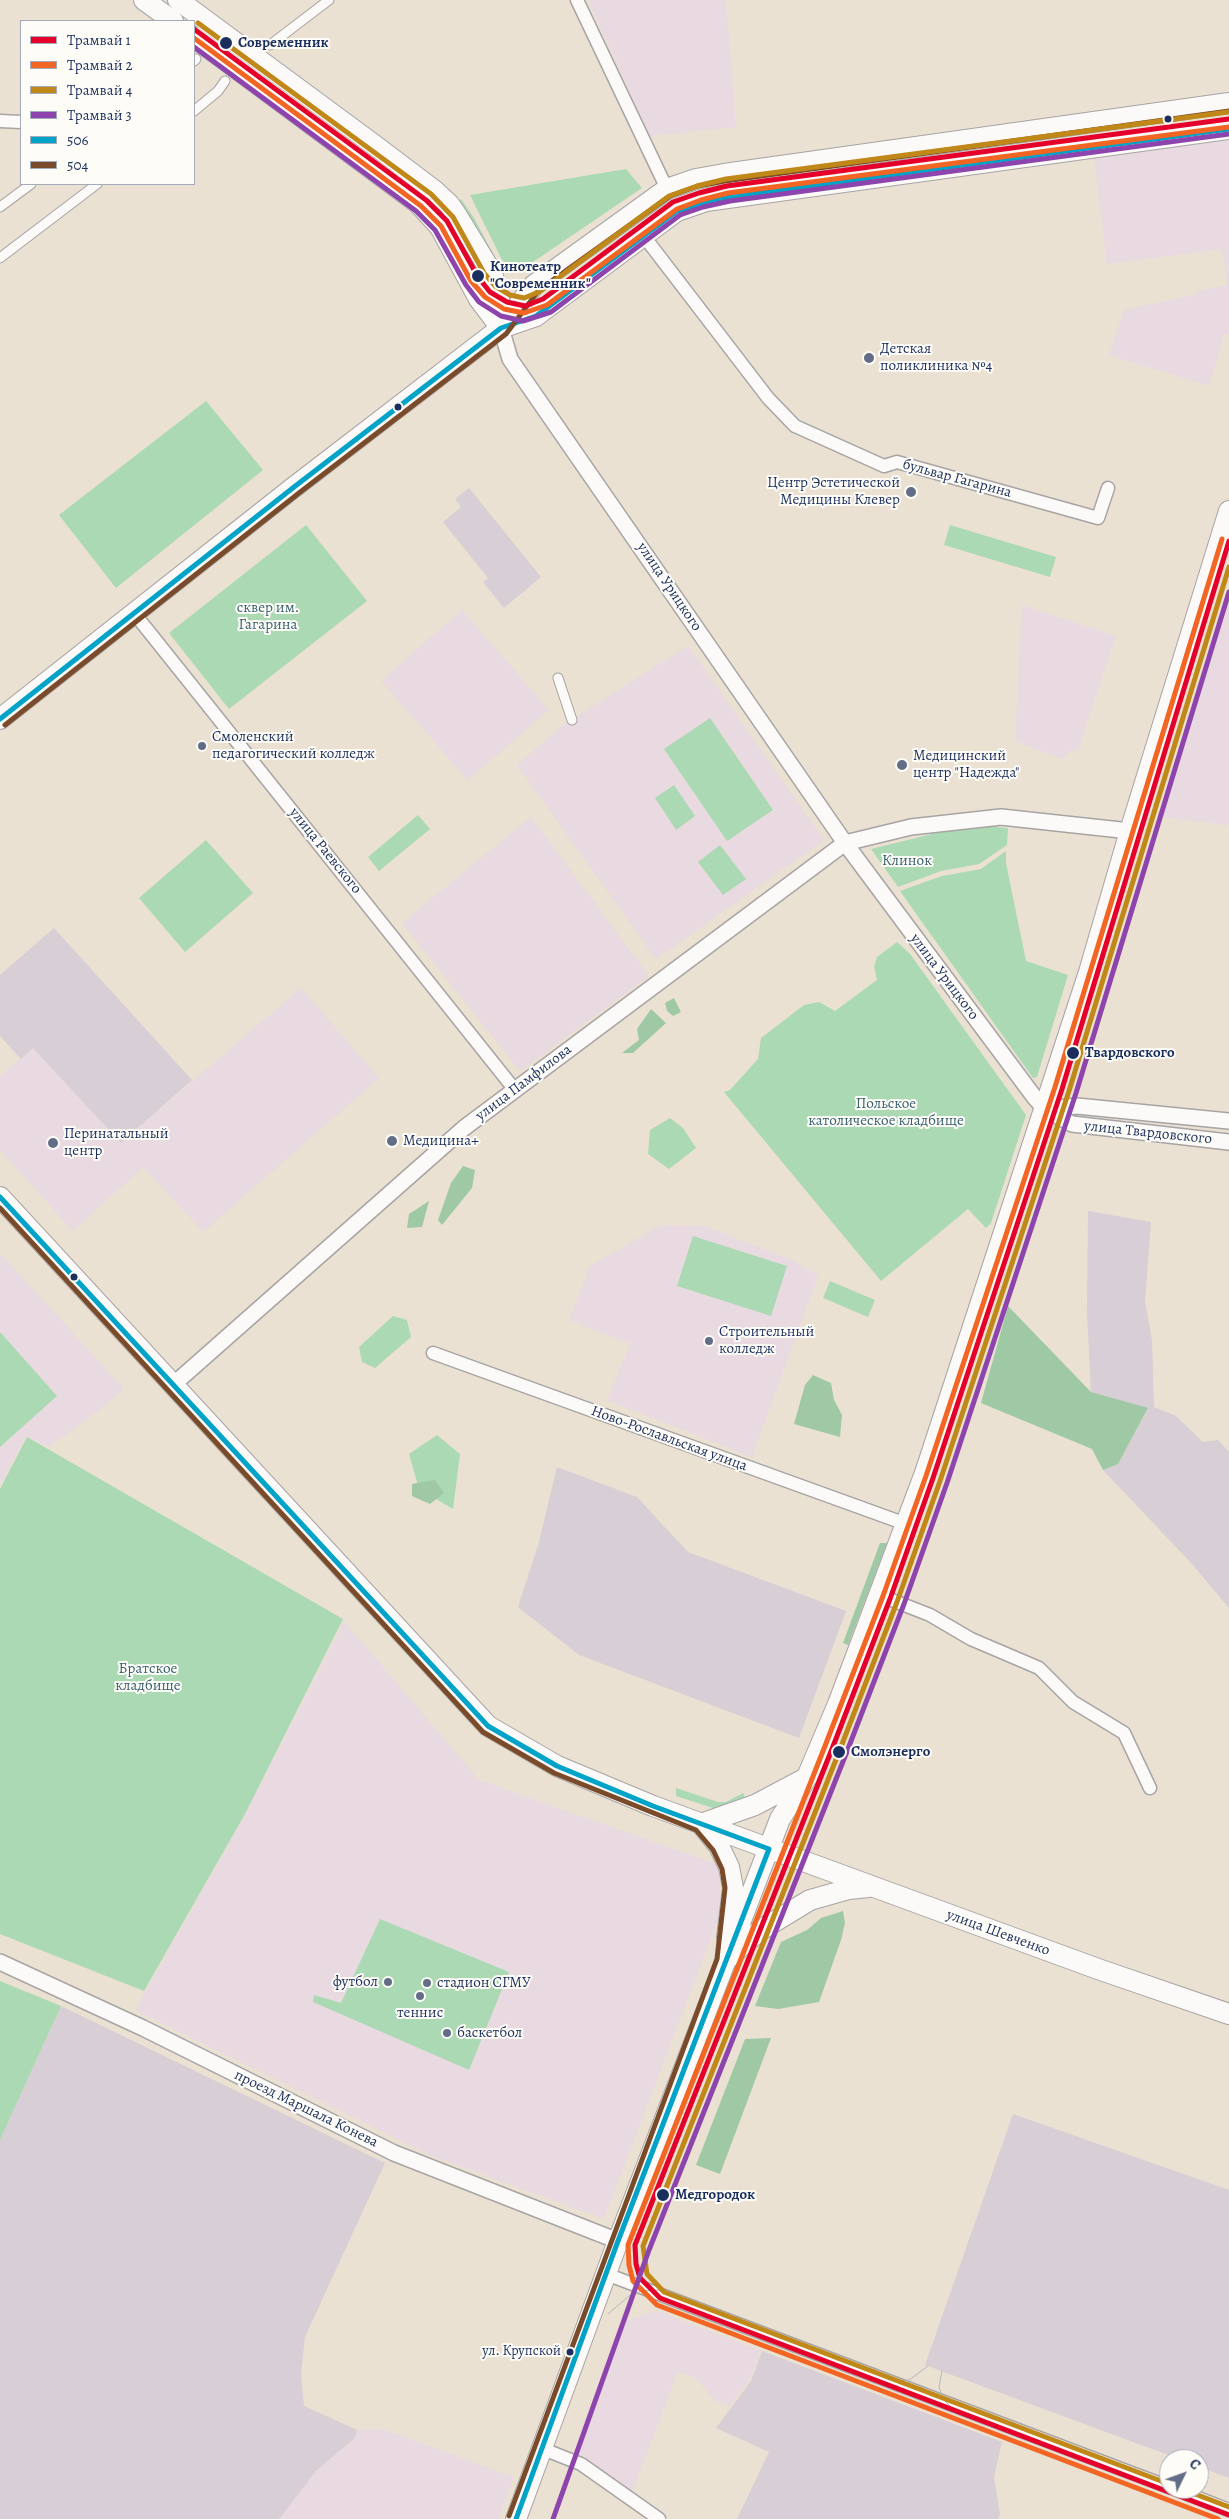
<!DOCTYPE html>
<meta charset="utf-8">
<style>
body{margin:0}
#map{position:relative;width:1229px;height:2519px;overflow:hidden;background:#eae1d3;font-family:Alegreya,serif}
canvas{display:block}
.legend{position:absolute;left:20px;top:20px;width:175px;height:165px;box-sizing:border-box;background:#fdfcf7;border:1px solid #a3aaba;margin:0;padding:6px 9px;list-style:none;font-size:15px;color:#1b2f5e}
.legend li{display:flex;align-items:center;gap:10px;height:25px}
.legend b{width:25px;border:1px solid #a3aaba}
.north{position:absolute;left:1159px;top:2449px;width:50px;height:50px;box-sizing:border-box;background:#fdfcf7;border:1px solid #a3aaba;border-radius:50%;rotate:48deg;font-size:14px;font-weight:700;line-height:20px;text-align:center;color:#1b2f5e}
.north::after{content:'';display:block;margin:auto;width:18px;height:22px;background:#636d87;clip-path:polygon(50% 0,100% 100%,50% 72%,0 100%)}
</style>
<div id="map">
<canvas width="1229" height="2519"></canvas>
<ul class="legend">
<li><b style="height:6px;background:#e4002b"></b>Трамвай 1</li>
<li><b style="height:6px;background:#f26522"></b>Трамвай 2</li>
<li><b style="height:6px;background:#c08818"></b>Трамвай 4</li>
<li><b style="height:6px;background:#8e44ad"></b>Трамвай 3</li>
<li><b style="height:6px;background:#01a3c8"></b>506</li>
<li><b style="height:6px;background:#7a4b2a"></b>504</li>
</ul>
<div class="north">С</div>
</div>
<script>
const g = document.querySelector('canvas').getContext('2d');
g.lineJoin = 'round';
function paint(path, color) {
  g.fillStyle = color;
  g.fill(path, 'evenodd');
}
function shape(rows) {
  const path = new Path2D();
  for (const r of rows) {
    path.moveTo(r[0], r[1]);
    for (let i = 2; i < r.length; i += 2) path.lineTo(r[i], r[i + 1]);
  }
  return path;
}
function trace(path, color, width, dash) {
  g.strokeStyle = color;
  g.lineWidth = width;
  g.lineCap = dash ? 'butt' : 'round';
  g.setLineDash(dash || []);
  g.stroke(path);
}
function drawText(font, color, halo, rows, align = 'center') {
  g.font = font + ' Alegreya,serif';
  g.lineWidth = 4;
  g.setLineDash([]);
  g.textBaseline = 'middle';
  g.strokeStyle = halo;
  g.fillStyle = color;
  for (const [text, x, y, turn = 0] of rows) {
    g.save();
    g.translate(x, y);
    g.rotate((+turn || 0) * Math.PI / 180);
    g.textAlign = isNaN(turn) ? turn : align;
    if (halo) g.strokeText(text, 0, 0);
    g.fillText(text, 0, 0);
    g.restore();
  }
}
paint(shape([
 [588,0,726,0,736,127,650,136],
 [1229,137,1229,334,1225,333,1209,386,1109,355,1124,310,1198,294,1198,291,1227,285,1222,249,1107,264,1094,159],
 [1229,590,1229,825,1161,817],
 [1022,605,1116,636,1078,750,1070,751,1062,759,1015,741],
 [462,610,549,710,468,780,381,681],
 [688,646,824,840,656,959,517,765,563,725],
 [531,817,649,976,520,1071,402,923],
 [301,988,379,1078,203,1232,143,1167,73,1231,0,1150,0,1076,33,1048,121,1143],
 [661,1225,705,1226,794,1261,818,1276,752,1457,607,1400,630,1344,569,1320,590,1266],
 [0,1253,124,1389,100,1409,49,1447,26,1436,0,1485],
 [344,1621,479,1780,719,1865,721,1912,604,2219,429,2155,135,2010,245,1815],
 [657,2311,761,2351,749,2380,730,2406,716,2401,694,2377,678,2372,631,2495,573,2457,622,2322],
 [382,2429,514,2477,499,2519,279,2519,316,2471,355,2439,357,2430]
]), '#e9d9e1');
paint(shape([
 [469,488,541,577,504,608,483,582,488,578,443,522,461,507,455,499],
 [54,928,192,1080,121,1143,33,1048,21,1059,0,1036,0,975],
 [1088,1211,1151,1222,1145,1301,1152,1340,1154,1407,1176,1416,1203,1442,1218,1440,1229,1452,1229,1608,1192,1564,1103,1470,1118,1464,1148,1409,1091,1392,1087,1312],
 [557,1467,637,1497,688,1552,846,1611,799,1738,579,1655,518,1607,539,1542],
 [61,2006,385,2163,305,2337,301,2374,304,2406,357,2430,355,2438,316,2471,279,2519,0,2519,0,2140],
 [1013,2114,1229,2190,1229,2478,1199,2467,1199,2459,1179,2459,925,2365],
 [762,2351,1002,2442,994,2477,1000,2514,998,2519,737,2519,769,2452,716,2428,751,2381]
]), '#d8ced5');
paint(shape([
 [626,169,642,188,530,264,518,270,502,260,470,195],
 [461,199,474,218,498,263,494,264,458,201],
 [206,401,263,470,116,588,59,515],
 [306,525,367,601,229,709,169,633],
 [950,525,1056,557,1050,577,944,545],
 [710,718,773,810,727,841,664,749],
 [674,785,695,816,676,830,655,798],
 [418,815,430,829,379,871,368,857],
 [984,826,1008,828,1007,845,979,864,941,871,898,887,871,849,948,830],
 [206,840,253,893,185,952,139,898],
 [720,845,746,879,723,895,698,862],
 [1006,851,1006,863,1026,961,1068,975,1037,1077,1033,1078,900,891,942,876,981,869],
 [897,942,910,954,1026,1115,991,1223,986,1228,968,1209,881,1281,724,1092,730,1090,758,1059,761,1038,804,1005,819,1002,835,1011,877,980,874,967,877,957],
 [670,1118,683,1128,696,1148,669,1169,648,1154,650,1130],
 [693,1236,787,1266,771,1316,677,1286],
 [830,1281,875,1300,868,1317,823,1298],
 [393,1316,407,1320,411,1337,375,1368,362,1362,359,1347],
 [0,1332,57,1396,0,1447],
 [437,1435,460,1454,453,1509,419,1489,409,1454],
 [27,1437,343,1619,245,1814,144,1991,0,1934,0,1489],
 [676,1788,718,1802,726,1802,743,1793,747,1802,722,1811,676,1796],
 [380,1919,509,1972,469,2070,313,2002,314,1995,341,2003],
 [0,1981,61,2006,0,2140]
]), '#abd9b3');
paint(shape([
 [674,998,681,1012,673,1016,667,1011,665,1003],
 [651,1009,666,1023,633,1053,622,1053,639,1040,637,1029],
 [463,1166,475,1170,472,1188,442,1225,438,1220,451,1183],
 [429,1201,422,1227,407,1228,409,1214],
 [1008,1306,1091,1392,1148,1408,1118,1464,1103,1470,1092,1449,981,1403],
 [813,1375,831,1383,834,1400,842,1415,840,1437,794,1424,805,1385],
 [435,1480,444,1493,430,1504,412,1496,412,1484],
 [880,1543,887,1543,848,1645,843,1643],
 [843,1911,845,1923,841,1940,819,2002,778,2009,755,2006,781,1942,807,1930,821,1918],
 [771,2038,720,2174,696,2165,745,2039]
]), '#9fc8a5');
const pedestrian = shape([
 [270,45,329,0],
 [194,61,196,59],
 [194,111,218,91,225,81],
 [0,207,31,184],
 [0,258,97,184],
 [558,678,572,720]
]);
const minor = shape([
 [577,0,667,189],
 [0,121,21,122],
 [643,235,768,398,795,426,884,466,897,462,1098,518,1108,488],
 [134,613,515,1090],
 [433,1353,906,1524],
 [879,1595,930,1615,971,1639,1039,1668,1073,1702,1124,1733,1150,1788],
 [606,2274,1169,2487],
 [543,2449,581,2464,659,2519],
 [1175,2489,1229,2510]
]);
const tertiary = shape([
 [501,328,510,359,845,843,1035,1098,1045,1109,1072,1124,1229,1142],
 [1045,1109,1077,1106,1229,1121],
 [174,1384,464,1128,845,843,911,827,1001,817,1130,831],
 [0,1962,143,2028,394,2153,618,2241]
]);
const primary = shape([
 [144,0,173,21],
 [178,0,377,147,435,191,449,204,456,214,492,273,499,298,501,328],
 [194,37,419,204,440,227,479,299,501,328],
 [501,328,536,316,677,211,706,201,1229,129],
 [0,719,294,487,501,328,534,285,667,189,696,179,724,174,1229,103],
 [0,1197,488,1726,557,1766,653,1806,1098,1969,1229,2014],
 [701,1824,755,1805,804,1779],
 [702,1825,719,1846,729,1867,733,1888,727,1937],
 [728,1958,759,1931,810,1900,849,1889,868,1887],
 [516,2519,618,2241,780,1819,807,1777,838,1704,925,1473,1089,972,1130,831,1229,511]
]);
trace(pedestrian, '#a7a4a3', 11);
trace(minor, '#a7a4a3', 15);
trace(tertiary, '#a7a4a3', 18);
trace(primary, '#a7a4a3', 22);
trace(pedestrian, '#fcfaf8', 9);
trace(minor, '#fcfaf8', 12);
trace(tertiary, '#fcfaf8', 15);
trace(primary, '#fcfaf8', 20);
trace(shape([
 [608,2314,629,2296,641,2291,659,2290],
 [942,2371,939,2387,943,2399,953,2409],
 [896,2381,909,2380,928,2366]
]), '#b6b7ba', 1);
trace(shape([
 [0,719,294,487,501,328,536,316,677,211,728,197,1229,129],
 [0,1197,488,1726,557,1766,653,1806,769,1849,618,2241,516,2519]
]), '#01a3c8', 5);
trace(shape([
 [5,725,299,493,506,334,539,290,670,196,698,186,725,181,1229,111],
 [0,1208,483,1732,554,1773,696,1830,713,1850,722,1869,725,1888,717,1959,509,2516]
]), '#7a4b2a', 5);
trace(shape([
 [194,29,426,200,447,221,478,277,490,292,507,302,525,306,543,299,673,202,699,193,727,186,1229,119],
 [1229,541,1062,1089,933,1478,890,1599,832,1749,635,2245,636,2264,640,2278,660,2298,1229,2515]
]), '#e4002b', 5);
trace(shape([
 [194,38,421,206,441,226,471,281,485,297,504,309,524,313,547,305,677,209,701,200,728,193,1229,127],
 [1218,2519,657,2305,633,2281,629,2265,628,2245,825,1746,883,1596,926,1476,1055,1087,1222,539]
]), '#f26522', 5);
trace(shape([
 [198,23,431,194,453,217,484,273,495,286,510,295,524,298,539,292,669,196,697,186,726,179,1228,112],
 [1169,2484,664,2292,647,2274,643,2246,839,1752,897,1602,940,1481,1069,1091,1229,567],
 [1182,2489,1229,2507]
]), '#c08818', 5);
trace(shape([
 [194,47,416,211,435,230,466,285,479,302,501,316,523,321,551,312,680,215,703,207,730,201,1229,134],
 [553,2519,649,2250,846,1754,904,1604,947,1483,1076,1093,1229,592]
]), '#8e44ad', 5);
for (const [x, y, r, color] of [
 [226,43,7,"#1b2f5e"],
 [1168,119,4.5,"#1b2f5e"],
 [478,276,7,"#1b2f5e"],
 [869,358,6,"#636d87"],
 [398,407,4.5,"#1b2f5e"],
 [911,492,6,"#636d87"],
 [202,746,5,"#636d87"],
 [902,765,6,"#636d87"],
 [1073,1053,7,"#1b2f5e"],
 [392,1141,6,"#636d87"],
 [53,1143,6,"#636d87"],
 [74,1277,4.5,"#1b2f5e"],
 [709,1341,5,"#636d87"],
 [839,1752,7,"#1b2f5e"],
 [388,1982,5,"#636d87"],
 [427,1983,5,"#636d87"],
 [420,1996,5,"#636d87"],
 [447,2033,5,"#636d87"],
 [663,2195,7,"#1b2f5e"],
 [570,2352,4.5,"#1b2f5e"]
]) {
  const dot = new Path2D();
  dot.arc(x, y, r, 0, 2 * Math.PI);
  g.fillStyle = color;
  g.fill(dot);
  trace(dot, '#fdfcf7', 2);
}
drawText('14px', '#1b2f5e', '#fdfcf7', [
 ["ул. Крупской",561,2352]
], 'right');
drawText('bold 15px', '#1b2f5e', '#fdfcf7', [
 ["Современник",238,43],
 ["Кинотеатр",490,267],
 ["\"Современник\"",490,284],
 ["Твардовского",1085,1053],
 ["Смолэнерго",851,1752],
 ["Медгородок",675,2195]
], 'left');
drawText('15px', '#1b2f5e', '#fdfcf7', [
 ["Детская",880,349],
 ["поликлиника №4",880,366],
 ["Центр Эстетической",900,483,"right"],
 ["Медицины Клевер",900,500,"right"],
 ["Смоленский",212,737],
 ["педагогический колледж",212,754],
 ["Медицинский",913,756],
 ["центр \"Надежда\"",913,773],
 ["Перинатальный",64,1134],
 ["центр",64,1151],
 ["Медицина+",403,1141],
 ["Строительный",719,1332],
 ["колледж",719,1349],
 ["футбол",378,1982,"right"],
 ["стадион СГМУ",437,1983],
 ["теннис",420,2013,"center"],
 ["баскетбол",457,2033]
], 'left');
drawText('15px', '#1b2f5e', '#fdfcf7', [
 ["бульвар Гагарина",957,479,15],
 ["улица Урицкого",669,587,56],
 ["улица Раевского",325,851,51],
 ["улица Урицкого",944,977,53],
 ["улица Памфилова",524,1083,-37],
 ["улица Твардовского",1148,1133,6],
 ["Ново-Рославльская улица",669,1439,20],
 ["улица Шевченко",998,1933,20],
 ["проезд Маршала Конева",306,2109,26]
]);
drawText('15px', '#37606f', '#fdfcf7', [
 ["сквер им.",268,608],
 ["Гагарина",268,625],
 ["Клинок",907,861],
 ["Польское",886,1104],
 ["католическое кладбище",886,1121],
 ["Братское",148,1669],
 ["кладбище",148,1686]
]);
</script>
